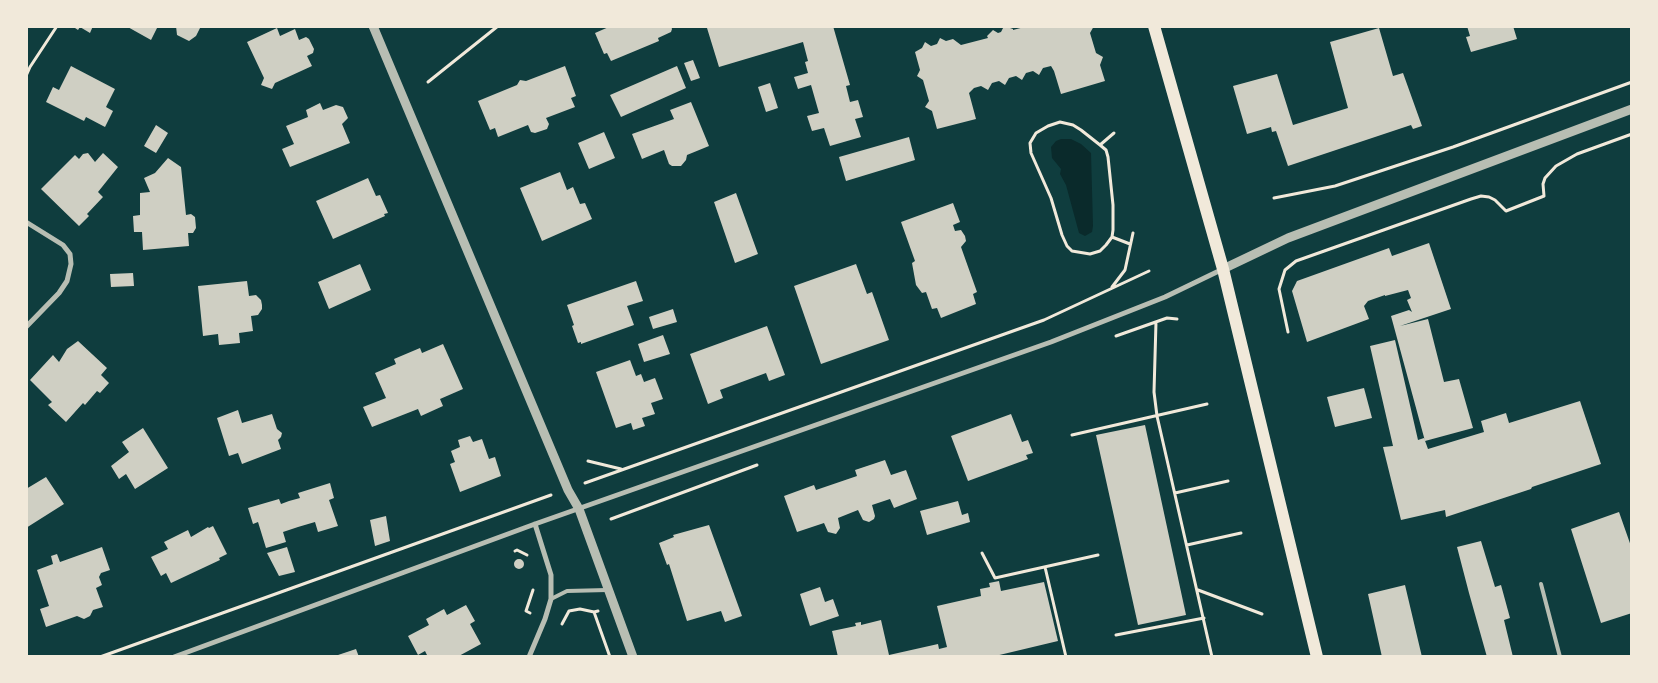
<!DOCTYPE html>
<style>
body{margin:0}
#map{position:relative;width:1658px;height:683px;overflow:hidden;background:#0f3d3e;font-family:Figtree,sans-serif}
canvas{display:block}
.frame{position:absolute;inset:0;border:28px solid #f1e9da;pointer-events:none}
</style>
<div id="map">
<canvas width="1658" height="683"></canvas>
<div class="frame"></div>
</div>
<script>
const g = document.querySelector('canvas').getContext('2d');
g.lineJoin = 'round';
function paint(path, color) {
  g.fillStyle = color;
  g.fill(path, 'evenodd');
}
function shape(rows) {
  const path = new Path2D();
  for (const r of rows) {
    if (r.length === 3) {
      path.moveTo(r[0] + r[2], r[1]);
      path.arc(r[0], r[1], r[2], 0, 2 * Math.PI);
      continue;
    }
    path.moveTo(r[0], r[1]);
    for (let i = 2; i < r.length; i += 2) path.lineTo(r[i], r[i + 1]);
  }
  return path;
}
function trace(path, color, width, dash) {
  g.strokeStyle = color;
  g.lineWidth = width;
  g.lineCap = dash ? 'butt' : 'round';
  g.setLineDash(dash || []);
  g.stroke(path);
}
paint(shape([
 [1061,139,1071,139,1081,144,1091,153,1093,226,1092,232,1085,236,1079,233,1066,185,1060,174,1061,169,1052,158,1051,147,1056,141]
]), '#0a2a2b');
paint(shape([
 [72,26,93,26,90,33,80,27,78,30],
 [126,26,158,26,151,40],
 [176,26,201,26,196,36,189,41,177,35],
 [611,26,671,26,672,29,671,32,658,38,659,41,611,61,607,53,604,54,595,33],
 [712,26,833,26,850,85,846,86,850,102,858,100,863,117,855,119,861,137,830,146,824,128,812,131,807,116,819,113,811,85,798,89,794,77,808,73,805,62,808,61,803,42,719,67,707,28],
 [1004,26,1013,29,1013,30,1028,26,1094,26,1090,33,1096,53,1103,57,1100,65,1105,81,1061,94,1054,71,1051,66,1043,68,1039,75,1033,71,1026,73,1022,80,1016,76,1009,78,1005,85,999,81,992,83,988,90,981,86,974,88,969,93,976,119,937,129,932,111,925,107,929,101,923,80,917,76,920,70,915,52,922,48,925,42,931,46,937,44,940,38,946,41,953,39,961,45,988,38,987,36,993,30,998,33,1001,32],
 [1467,26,1513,26,1517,39,1471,52,1466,37,1470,36],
 [277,28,280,36,295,29,299,40,306,37,309,39,314,49,313,53,307,56,312,66,275,83,272,89,261,85,264,78,247,42],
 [1379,28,1393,76,1403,73,1422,126,1413,129,1411,125,1288,166,1276,131,1272,132,1271,127,1247,134,1233,86,1277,74,1293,125,1348,108,1330,42],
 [693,60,700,78,691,81,684,63],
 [71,66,115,89,106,107,113,111,105,127,86,117,84,121,46,102,53,87,59,90],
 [565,66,576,96,571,98,575,107,546,118,549,124,547,129,535,133,531,132,528,125,498,137,495,128,490,130,478,101,517,85,520,80,526,81],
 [677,66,686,88,621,117,610,95],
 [770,83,778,108,766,112,758,87],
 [691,102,709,146,687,155,686,160,681,166,672,166,669,164,664,150,642,159,632,134,674,119,670,110],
 [320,103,323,110,336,105,343,107,348,118,342,124,350,143,290,167,282,149,294,144,286,126,308,117,306,110],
 [156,125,168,133,156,153,144,146],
 [604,132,615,158,589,169,578,143],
 [909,137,915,160,846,181,839,157],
 [88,153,95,162,103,153,118,167,98,192,103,197,87,214,89,216,79,226,41,189,75,155,79,159,83,154],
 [168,158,181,167,186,215,191,214,195,217,196,228,193,233,188,233,189,246,143,250,142,232,134,232,133,216,140,215,140,193,150,192,144,178,155,173],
 [560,172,567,190,573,187,580,204,585,203,592,219,542,241,520,188],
 [368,178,376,196,380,195,388,213,384,214,385,216,333,239,316,201],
 [736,193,758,254,735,263,714,202],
 [953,203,960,222,953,225,955,231,961,230,965,236,966,241,961,247,977,292,973,294,976,304,941,318,937,308,932,309,926,292,922,293,916,285,912,263,915,261,901,222],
 [1429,243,1451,309,1400,326,1428,319,1444,382,1459,379,1473,428,1425,441,1391,316,1409,310,1412,312,1407,300,1411,298,1408,290,1385,296,1385,295,1368,301,1364,306,1369,319,1307,342,1292,291,1297,281,1389,248,1392,256],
 [360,264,371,290,329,309,318,282],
 [856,264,867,294,872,292,889,340,821,364,794,286],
 [133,273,134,286,111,287,110,274],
 [247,281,249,296,256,295,261,300,262,305,262,309,258,315,251,316,253,331,239,333,240,343,219,345,218,334,203,336,198,286],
 [636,281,643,301,627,306,634,325,581,344,581,342,578,343,572,326,574,325,567,305],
 [673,309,677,322,653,329,649,317],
 [767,326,785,375,769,381,766,373,720,390,723,398,708,404,690,354],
 [663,335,670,354,644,362,638,344],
 [1395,340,1418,440,1424,438,1428,449,1484,432,1481,421,1506,413,1509,423,1580,401,1601,464,1532,487,1531,489,1446,517,1445,510,1401,520,1383,447,1393,446,1370,346],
 [78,341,107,368,101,375,109,383,100,393,97,391,85,405,83,403,66,422,48,405,52,402,30,380,53,355,59,362,67,349],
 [443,344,463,389,440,399,443,406,421,416,418,409,372,427,363,407,386,398,375,373,396,364,394,359,420,348,422,353],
 [630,360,636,376,641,374,644,382,655,378,663,399,651,403,655,414,642,418,645,426,633,430,631,423,616,428,596,372],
 [1364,388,1372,418,1335,427,1327,397],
 [238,410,242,423,272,414,277,429,282,433,281,437,278,440,281,449,242,464,238,453,229,456,217,418],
 [1011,414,1022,442,1028,440,1033,453,1026,455,1028,459,968,481,951,436],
 [1145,425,1186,615,1138,625,1096,435],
 [143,428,168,468,135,489,126,474,119,479,111,466,129,452,122,442],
 [470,436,473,442,482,439,489,459,495,457,501,476,460,492,450,464,455,462,451,451,460,447,458,440],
 [885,460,891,475,906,470,917,499,894,508,890,499,872,505,875,516,874,519,869,522,863,520,858,510,838,518,840,528,836,534,828,532,824,523,797,532,784,496,814,485,816,490,857,476,855,470],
 [46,477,64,504,26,528,26,489],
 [330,483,334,498,329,500,338,526,318,532,315,522,298,527,283,532,286,542,266,548,258,522,253,524,248,508,279,499,281,504,289,501,300,498,298,493],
 [958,501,962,515,968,513,970,522,927,535,920,511],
 [1619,512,1632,549,1632,613,1601,623,1571,529],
 [386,516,390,541,375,546,370,520],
 [709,525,742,616,725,622,721,611,687,621,669,564,667,565,659,543,674,537,673,535],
 [213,526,227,554,219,558,220,560,171,583,166,573,161,576,151,557,168,549,164,542,188,530,191,537,208,527,209,528],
 [1481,541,1495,587,1501,585,1510,618,1504,620,1513,657,1487,657,1469,593,1457,547],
 [102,547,110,570,101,573,99,577,102,585,96,588,103,607,93,610,90,616,84,619,77,616,46,627,40,609,49,606,37,570,53,564,51,556,57,554,60,562],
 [287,547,295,572,279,576,267,553],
 [519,564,5],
 [999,581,1001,591,1044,582,1058,641,991,657,949,657,949,655,940,657,838,657,832,631,856,626,855,623,861,622,861,625,881,620,889,655,938,644,939,649,947,647,937,606,981,596,980,589,990,587,989,583],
 [1405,585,1422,657,1382,657,1368,594],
 [820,587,825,602,833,599,839,616,810,626,800,594],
 [466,605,475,621,470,624,481,644,457,657,428,657,425,651,418,655,408,636,429,625,426,619,444,609,447,615],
 [356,649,359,657,335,657,335,656]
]), '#cfcfc3');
trace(shape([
 [26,76,30,67,57,26],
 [428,82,498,26],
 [1060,122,1073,125,1081,130,1100,145,1106,150,1108,157,1113,205,1113,230,1112,237,1106,245,1100,251,1090,254,1072,251,1067,246,1062,235,1051,198,1031,153,1030,143,1036,133,1048,126,1060,122],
 [1100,145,1114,133],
 [1274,198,1335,186,1453,147,1632,82],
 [1112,237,1130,244],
 [1112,287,1125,270,1133,233],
 [1156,322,1154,392,1157,416,1212,657],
 [1288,332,1279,289,1285,270,1296,261,1471,199,1481,196,1489,197,1495,200,1506,211,1544,196,1543,184,1545,178,1556,166,1577,154,1632,134],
 [1116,336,1167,318,1177,319],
 [1072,435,1207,404],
 [588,461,621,469],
 [585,483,1044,320,1149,271],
 [1175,493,1228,481],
 [611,519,757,465],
 [1187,545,1241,533],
 [515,551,517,550,527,555],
 [982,553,995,578,1098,555],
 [1045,567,1066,657],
 [1198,590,1262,614],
 [594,612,610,657],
 [530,613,526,611,533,590],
 [562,624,569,611,580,609,594,612,598,611],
 [1116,635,1204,618],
 [100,657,551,495]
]), '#f1e9da', 3);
trace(shape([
 [1541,584,1560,657],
 [551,599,567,591,607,590]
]), '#b8beb3', 4);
trace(shape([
 [26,222,63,245,70,254,71,264,67,281,59,293,26,327],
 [174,657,535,524,1051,342,1165,297,1223,269],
 [529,657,545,619,551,599,551,575,535,524]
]), '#b8beb3', 5);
trace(shape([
 [373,26,568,490,579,509,633,657],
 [1223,269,1288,238,1632,109]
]), '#b8beb3', 9);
trace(shape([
 [1154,26,1223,269,1317,657]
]), '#f1e9da', 12);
</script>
